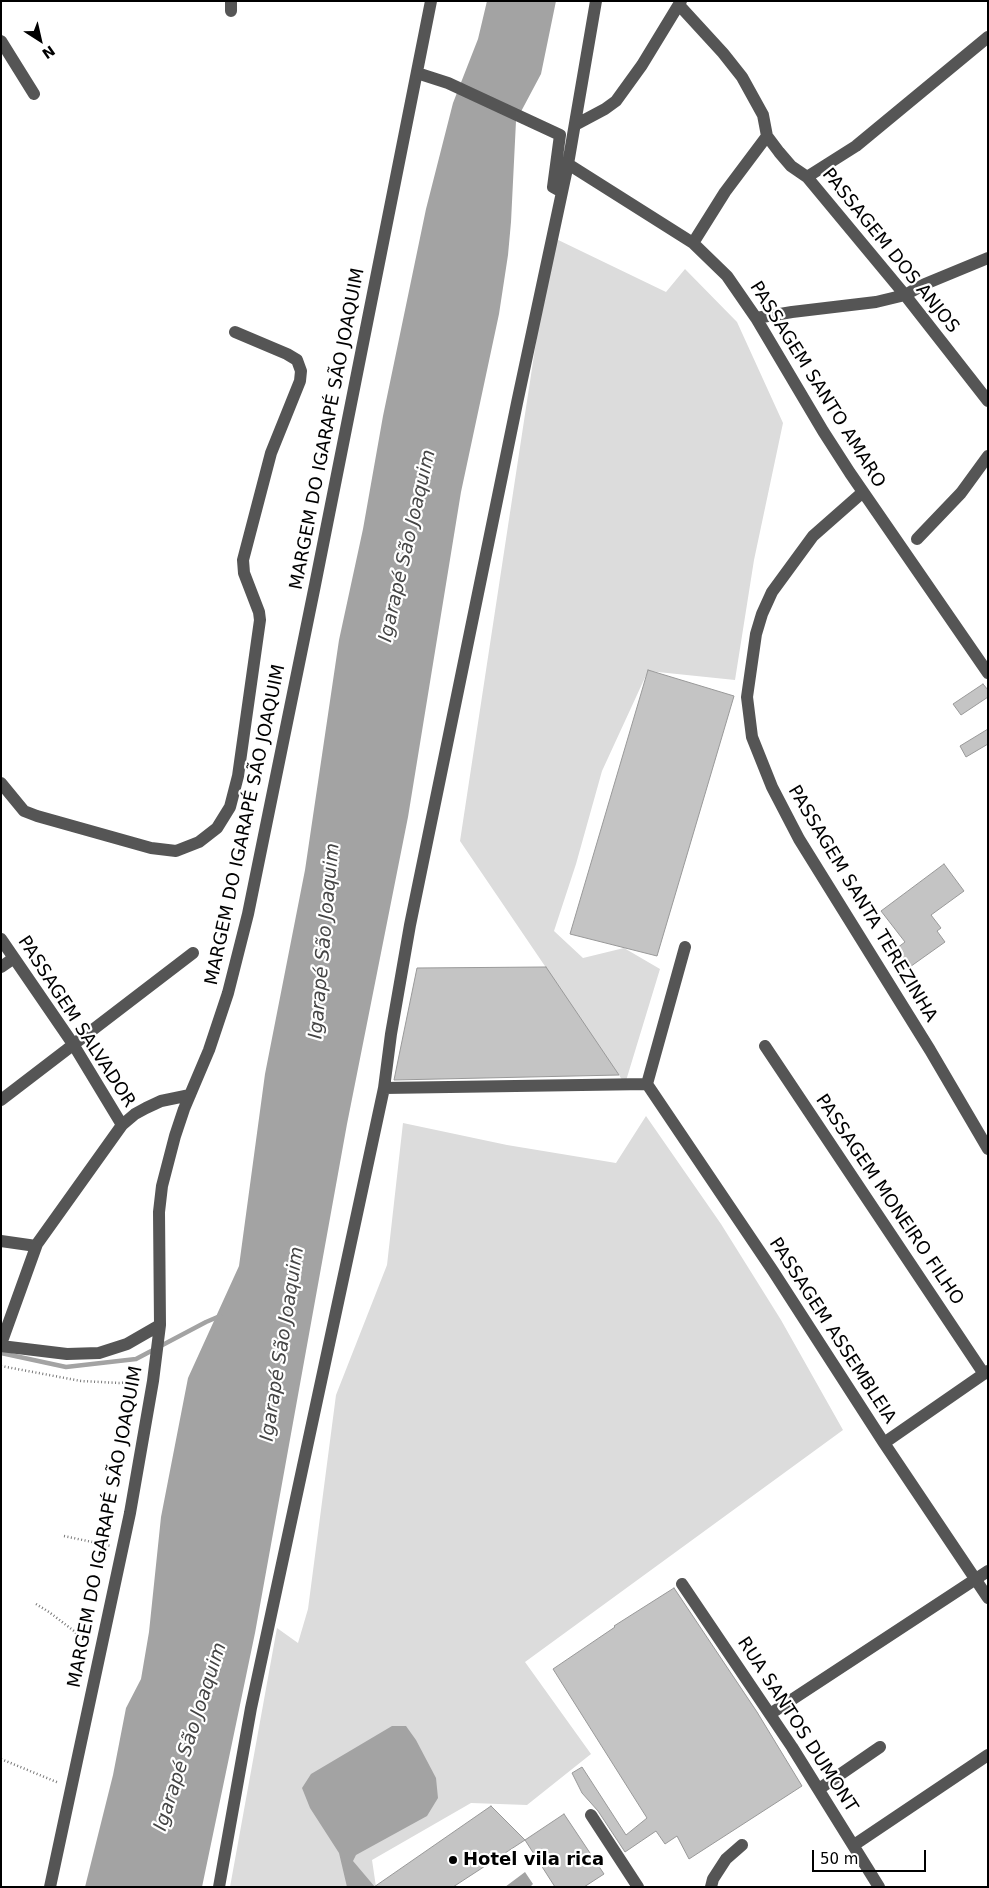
<!DOCTYPE html>
<meta charset="utf-8">
<style>
body{margin:0}
#map{position:relative;width:989px;height:1888px;overflow:hidden;background:#fff;font-family:"DejaVu Sans",sans-serif}
canvas{display:block}
.frame{position:absolute;inset:0;border:2px solid #000;pointer-events:none}
.north{position:absolute;left:15px;top:15px;width:50px;height:50px;-webkit-text-stroke:4px #fff;paint-order:stroke;rotate:145deg;font-size:14px;font-weight:700;line-height:20px;text-align:center;color:#000}
.north::after{content:'';display:block;margin:auto;width:18px;height:22px;background:#000;clip-path:polygon(50% 0,100% 100%,50% 72%,0 100%)}
.scale{position:absolute;left:812px;top:1850px;width:114px;height:22px;box-sizing:border-box;border:2px solid #000;border-top:0;padding-left:6px;font-size:15px;line-height:18px;white-space:nowrap;color:#000;-webkit-text-stroke:4px #fff;paint-order:stroke}
</style>
<div id="map">
<canvas width="989" height="1888"></canvas>
<div class="frame"></div>
<div class="north">N</div>
<div class="scale">50 m</div>
</div>
<script>
const g = document.querySelector('canvas').getContext('2d');
g.lineJoin = 'round';
function paint(path, color) {
  g.fillStyle = color;
  g.fill(path, 'evenodd');
}
function shape(rows) {
  const path = new Path2D();
  for (const r of rows) {
    path.moveTo(r[0], r[1]);
    for (let i = 2; i < r.length; i += 2) path.lineTo(r[i], r[i + 1]);
  }
  return path;
}
function trace(path, color, width, dash) {
  g.strokeStyle = color;
  g.lineWidth = width;
  g.lineCap = dash ? 'butt' : 'round';
  g.setLineDash(dash || []);
  g.stroke(path);
}
function drawText(font, color, halo, rows, align = 'center') {
  g.font = font + ' "DejaVu Sans",sans-serif';
  g.lineWidth = 4.5;
  g.setLineDash([]);
  g.textBaseline = 'middle';
  g.strokeStyle = halo;
  g.fillStyle = color;
  for (const [text, x, y, turn = 0] of rows) {
    g.save();
    g.translate(x, y);
    g.rotate((+turn || 0) * Math.PI / 180);
    g.textAlign = isNaN(turn) ? turn : align;
    if (halo) g.strokeText(text, 0, 0);
    g.fillText(text, 0, 0);
    g.restore();
  }
}
paint(shape([
 [552,237,666,292,685,269,737,322,783,423,754,560,735,680,648,671,602,771,576,864,554,931,583,958,624,948,660,969,625,1084,460,841],
 [646,1116,721,1224,781,1320,843,1430,525,1662,591,1754,527,1805,471,1803,372,1860,376,1887,230,1887,277,1628,298,1643,308,1609,336,1395,387,1265,403,1123,507,1145,616,1163]
]), '#dcdcdc');
paint(shape([
 [487,1,556,1,541,74,516,121,511,222,508,255,499,314,461,492,408,817,347,1124,255,1633,202,1887,85,1887,113,1775,126,1708,141,1679,149,1632,161,1517,188,1378,239,1266,265,1074,305,870,339,640,363,529,383,416,426,209,453,103,478,39],
 [392,1726,406,1726,416,1740,436,1778,438,1798,427,1816,356,1855,353,1861,375,1887,347,1887,339,1853,310,1808,302,1788,311,1774],
 [525,1872,533,1884,530,1887,505,1887]
]), '#a3a3a3');
trace(shape([
 [1,1353,66,1367,136,1359,206,1322,220,1316]
]), '#a3a3a3', 4.5);
const building = shape([
 [648,670,734,696,657,956,570,934,648,670],
 [983,684,988,690,988,697,961,715,953,704,983,684],
 [988,729,988,744,966,757,960,746,988,729],
 [944,864,964,891,931,915,941,928,937,931,945,942,907,969,893,951,905,942,881,911,944,864],
 [546,967,619,1075,394,1080,417,968,546,967],
 [674,1588,757,1712,802,1786,689,1859,677,1836,665,1844,656,1831,625,1852,598,1811,582,1793,572,1773,582,1767,626,1835,647,1818,553,1669,615,1627,614,1626,674,1588],
 [491,1806,525,1840,453,1887,374,1887,491,1806],
 [564,1814,604,1874,584,1887,555,1887,525,1840,564,1814]
]);
paint(building, '#c4c4c4');
trace(building, '#999', 1);
trace(shape([
 [1,1366,81,1381,119,1383,138,1382],
 [64,1536,111,1546],
 [36,1604,49,1612,74,1631,88,1648],
 [1,1759,59,1783]
]), '#777', 2.5, [1, 2.5]);
trace(shape([
 [231,1,231,11],
 [679,5,723,53,742,77,763,115,767,136,779,152,791,166,807,177,905,295,988,401],
 [1,41,34,94],
 [417,73,448,83,560,135,553,187,562,192],
 [575,125,605,109,616,101,642,65,681,1],
 [568,164,693,243,727,276,756,318,823,431,850,473,988,673],
 [807,177,856,146,988,37],
 [693,243,725,192,767,136],
 [756,318,792,312,876,302,905,295,925,284,988,258],
 [863,492,813,536,772,592,762,614,756,634,747,697,752,737,772,787,799,839,930,1050,988,1149],
 [917,539,961,493,988,456],
 [1,783,24,811,37,816,151,848,176,851,199,842,217,828,230,807,238,776,260,620,259,612,244,573,243,560,271,453,300,381,301,371,297,360,287,354,235,332],
 [1,939,73,1044,122,1125],
 [1,967,14,958],
 [765,1046,984,1374],
 [647,1084,685,947],
 [384,1088,647,1084,773,1271,884,1443,988,1598],
 [1,1100,193,953],
 [1,1241,36,1246],
 [1,1344,37,1244,122,1125,135,1114,146,1108,161,1101,190,1095],
 [1,1346,67,1354,99,1353,127,1344,160,1325],
 [884,1443,988,1371],
 [682,1584,792,1747,879,1887],
 [770,1714,988,1571],
 [819,1789,880,1747],
 [591,1815,638,1887],
 [854,1845,988,1755],
 [50,1887,130,1513,153,1381,160,1325,159,1212,162,1186,175,1136,184,1109,209,1050,228,993,248,914,315,585,431,1],
 [219,1887,251,1708,384,1088,391,1034,410,925,517,403,568,164,596,1],
 [711,1887,713,1879,726,1859,742,1845]
]), '#555', 12);
for (const [x, y, r, color] of [
 [453,1860,5,"#000"]
]) {
  const dot = new Path2D();
  dot.arc(x, y, r, 0, 2 * Math.PI);
  g.fillStyle = color;
  g.fill(dot);
  trace(dot, '#fff', 2);
}
drawText('18px', '#000', '#fff', [
 ["PASSAGEM DOS ANJOS",890,251,51],
 ["PASSAGEM SANTO AMARO",817,385,58],
 ["MARGEM DO IGARAPÉ SÃO JOAQUIM",328,429,-79],
 ["MARGEM DO IGARAPÉ SÃO JOAQUIM",246,825,-78],
 ["PASSAGEM SANTA TEREZINHA",862,904,59],
 ["PASSAGEM SALVADOR",76,1022,57],
 ["PASSAGEM MONEIRO FILHO",889,1200,56],
 ["PASSAGEM ASSEMBLEIA",832,1331,57],
 ["MARGEM DO IGARAPÉ SÃO JOAQUIM",106,1527,-79],
 ["RUA SANTOS DUMONT",797,1725,57]
]);
drawText('bold 18px', '#000', '#fff', [
 ["Hotel vila rica",463,1860]
], 'left');
drawText('italic 19px', '#444', '#fff', [
 ["Igarapé São Joaquim",408,546,-77],
 ["Igarapé São Joaquim",325,941,-85],
 ["Igarapé São Joaquim",283,1344,-81],
 ["Igarapé São Joaquim",191,1737,-72]
]);
</script>
